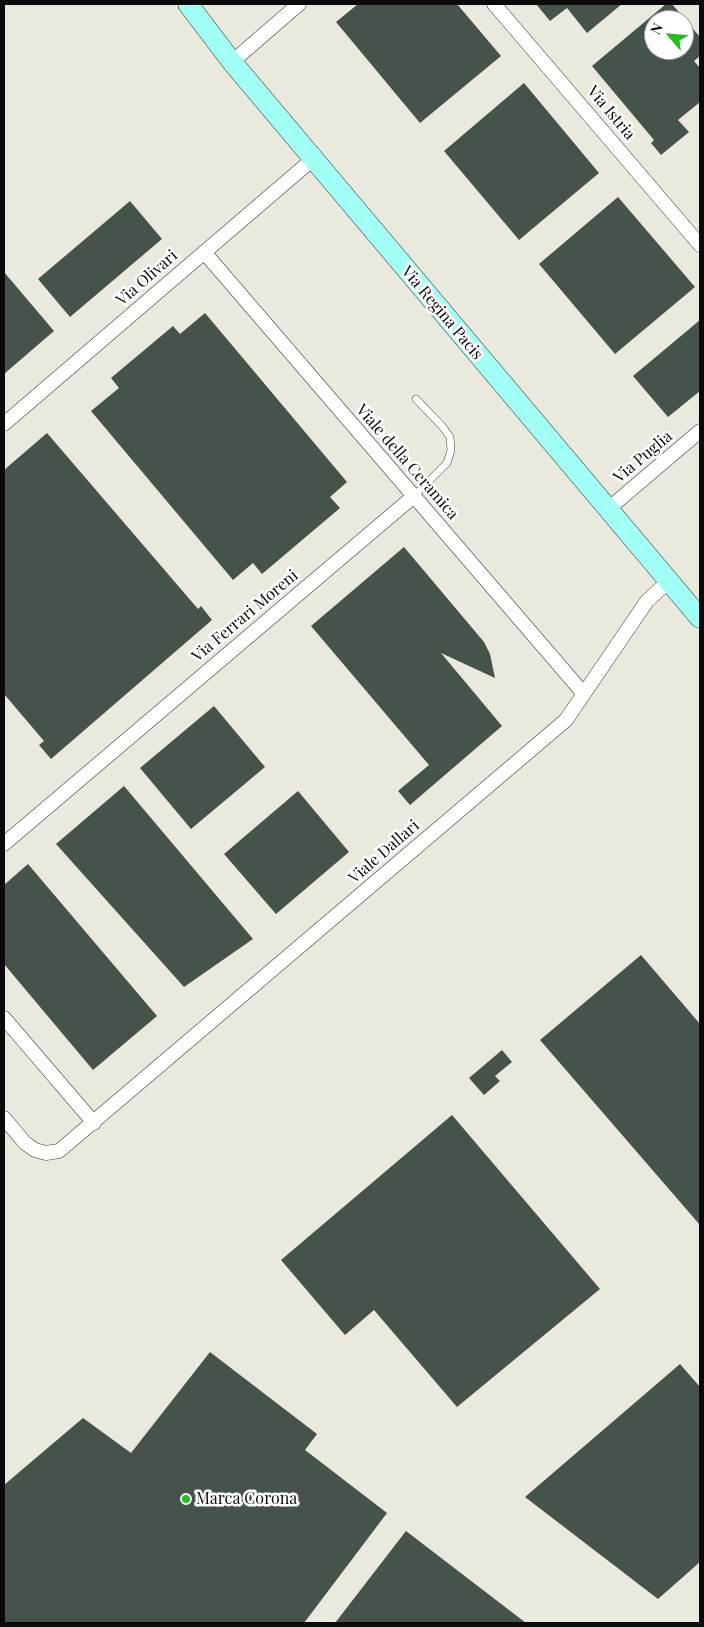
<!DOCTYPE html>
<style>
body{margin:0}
#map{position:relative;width:704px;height:1627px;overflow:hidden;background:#e7fffa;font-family:"Playfair Display",serif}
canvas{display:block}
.frame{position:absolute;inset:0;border:5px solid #0a0a0a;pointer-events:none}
.north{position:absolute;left:644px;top:10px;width:50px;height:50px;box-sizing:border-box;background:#fff;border:1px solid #9d9d9d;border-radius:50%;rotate:297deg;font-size:14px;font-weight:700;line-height:20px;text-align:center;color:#0a0a0a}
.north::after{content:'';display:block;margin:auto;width:18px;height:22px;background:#23bf1d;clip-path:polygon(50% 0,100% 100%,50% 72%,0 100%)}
</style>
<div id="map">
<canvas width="704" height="1627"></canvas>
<div class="frame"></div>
<div class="north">N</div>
</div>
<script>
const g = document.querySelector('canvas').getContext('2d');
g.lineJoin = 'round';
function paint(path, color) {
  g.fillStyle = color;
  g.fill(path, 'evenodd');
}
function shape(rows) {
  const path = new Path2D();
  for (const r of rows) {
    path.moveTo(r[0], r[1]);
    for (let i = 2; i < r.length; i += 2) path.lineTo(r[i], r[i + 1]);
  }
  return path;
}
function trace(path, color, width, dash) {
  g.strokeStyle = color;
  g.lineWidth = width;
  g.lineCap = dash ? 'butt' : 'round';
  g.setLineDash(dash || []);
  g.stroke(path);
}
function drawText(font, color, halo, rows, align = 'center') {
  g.font = font + ' "Playfair Display",serif';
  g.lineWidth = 5;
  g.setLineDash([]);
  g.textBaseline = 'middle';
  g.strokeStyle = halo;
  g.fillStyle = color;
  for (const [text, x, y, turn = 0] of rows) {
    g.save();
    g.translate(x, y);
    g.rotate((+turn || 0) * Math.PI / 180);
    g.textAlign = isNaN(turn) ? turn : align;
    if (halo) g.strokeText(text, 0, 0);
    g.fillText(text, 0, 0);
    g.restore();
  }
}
paint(shape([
 [4,4,700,4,700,1623,4,1623],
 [654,20,684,20,684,50,654,50]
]), '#eae9dd');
paint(shape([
 [358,4,457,4,501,56,420,123,336,22],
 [536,4,622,4,587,33,567,8,550,21],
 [666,4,672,4,700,37,700,56,694,61,700,68,700,102,678,120,689,132,661,155,651,143,654,140,592,66],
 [654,20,684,20,684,50,654,50],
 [524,83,599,173,519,240,444,151],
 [618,197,695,287,615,354,539,264],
 [130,201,162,239,70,317,38,279],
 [4,272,54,331,4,374],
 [205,313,347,482,330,497,340,508,262,574,253,563,233,580,91,411,119,388,111,378,173,326,180,334],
 [700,320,700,391,668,417,633,376],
 [47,433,198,609,201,606,212,620,51,759,39,745,44,741,4,694,4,470],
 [404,547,484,642,490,654,495,678,441,653,502,726,410,805,398,791,429,765,311,626],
 [214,706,265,767,191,829,140,768],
 [124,786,253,939,184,987,56,844],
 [298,791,349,852,276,914,224,854],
 [28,864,157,1016,93,1070,4,964,4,885],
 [641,955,700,1024,700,1225,540,1040],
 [502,1050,512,1062,495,1076,500,1081,484,1095,469,1078],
 [452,1115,600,1289,457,1407,374,1310,345,1335,281,1260],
 [210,1352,317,1434,305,1450,387,1513,304,1623,4,1623,4,1485,83,1418,131,1453],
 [680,1364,700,1387,700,1562,658,1599,525,1497],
 [406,1531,526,1623,335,1623]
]), '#46534b');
const lane = shape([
 [414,496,447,463,451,450,450,437,442,426,416,399]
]);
const street = shape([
 [494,4,700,245],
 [232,62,299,4],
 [204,252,584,694],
 [4,424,313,159],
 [607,510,700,431],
 [4,844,414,496],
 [4,1018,94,1123],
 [4,1118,25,1143,35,1150,46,1153,59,1151,566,720,647,601,669,581]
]);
const secondary = shape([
 [188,4,232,62,700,618]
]);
trace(lane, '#3d3d3d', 8);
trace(street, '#3d3d3d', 15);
trace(secondary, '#2c2c2c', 21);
trace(lane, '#fff', 7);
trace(street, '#fff', 14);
trace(secondary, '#a2fff5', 20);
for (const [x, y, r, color] of [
 [186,1499,5,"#23bf1d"]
]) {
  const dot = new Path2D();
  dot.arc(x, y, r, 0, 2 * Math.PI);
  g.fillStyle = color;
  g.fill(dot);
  trace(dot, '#fff', 2);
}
drawText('16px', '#0a0a0a', '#fff', [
 ["Via Istria",611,113,50],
 ["Via Olivari",147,278,-41],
 ["Via Regina Pacis",442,313,50],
 ["Via Puglia",643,457,-40],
 ["Viale della Ceramica",407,462,49],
 ["Via Ferrari Moreni",245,616,-40],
 ["Viale Dallari",384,852,-41]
]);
drawText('16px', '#0a0a0a', '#fff', [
 ["Marca Corona",196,1499]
], 'left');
</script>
